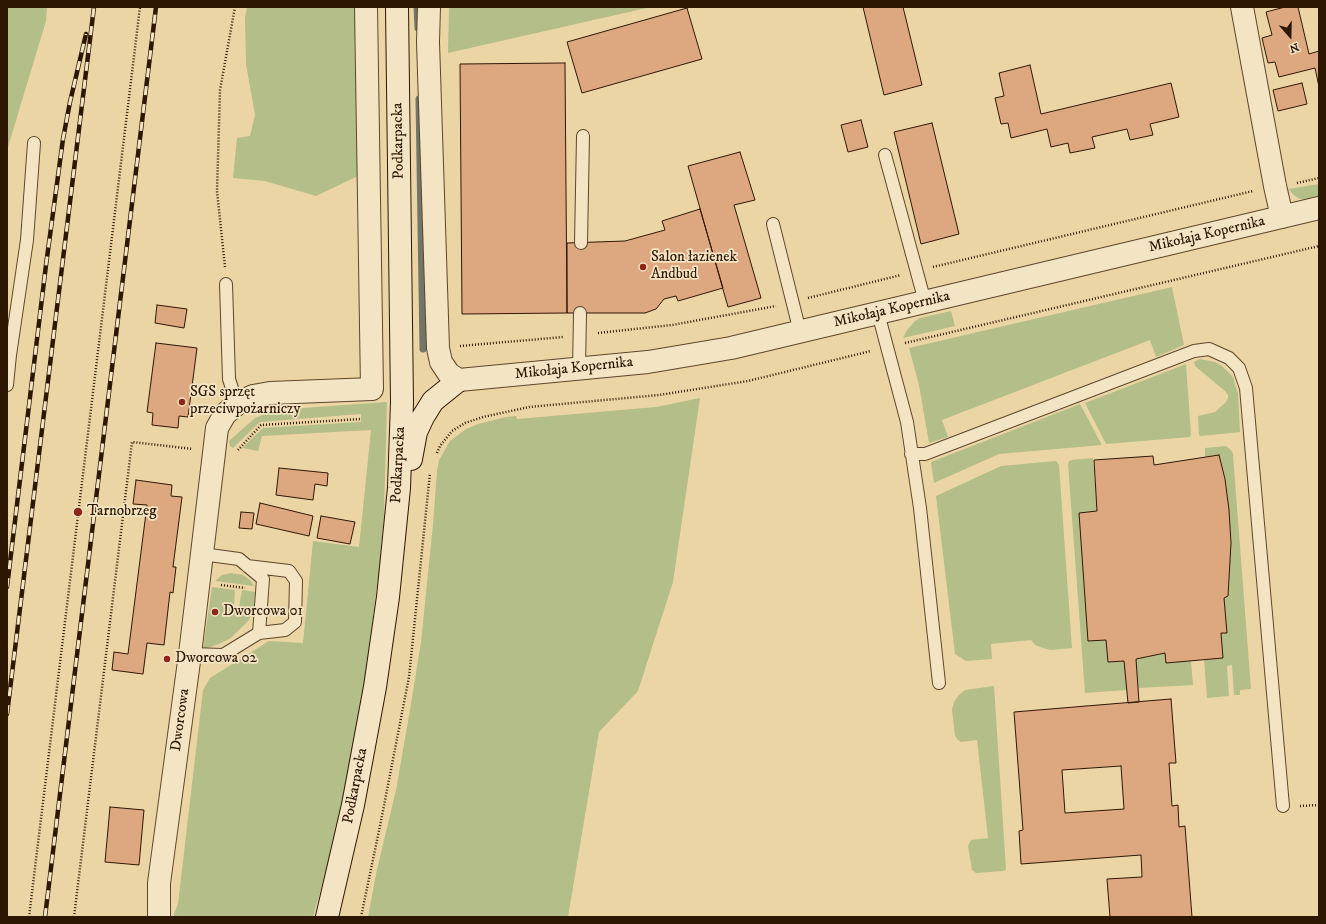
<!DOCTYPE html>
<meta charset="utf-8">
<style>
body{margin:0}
#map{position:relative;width:1326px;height:924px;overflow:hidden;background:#ecd5a5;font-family:"IM FELL DW Pica",serif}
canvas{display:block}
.frame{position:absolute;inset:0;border:8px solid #2e1702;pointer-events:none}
.north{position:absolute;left:1270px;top:16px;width:40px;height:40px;-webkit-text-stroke:3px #f3e4c4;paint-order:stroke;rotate:160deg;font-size:11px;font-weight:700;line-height:16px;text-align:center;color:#2e1702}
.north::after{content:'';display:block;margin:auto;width:14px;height:18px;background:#2e1702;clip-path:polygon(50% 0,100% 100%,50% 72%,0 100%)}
</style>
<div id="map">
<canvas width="1326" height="924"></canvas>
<div class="frame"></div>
<div class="north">N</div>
</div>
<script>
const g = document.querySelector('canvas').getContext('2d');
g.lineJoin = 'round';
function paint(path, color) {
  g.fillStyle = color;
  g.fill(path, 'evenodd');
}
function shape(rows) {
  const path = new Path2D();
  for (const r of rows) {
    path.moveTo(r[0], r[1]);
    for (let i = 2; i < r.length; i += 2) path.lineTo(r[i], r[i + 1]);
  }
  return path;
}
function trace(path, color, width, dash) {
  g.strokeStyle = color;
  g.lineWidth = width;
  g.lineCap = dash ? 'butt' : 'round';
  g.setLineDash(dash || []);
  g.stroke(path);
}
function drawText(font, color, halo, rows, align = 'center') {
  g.font = font + ' "IM FELL DW Pica",serif';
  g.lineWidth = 3.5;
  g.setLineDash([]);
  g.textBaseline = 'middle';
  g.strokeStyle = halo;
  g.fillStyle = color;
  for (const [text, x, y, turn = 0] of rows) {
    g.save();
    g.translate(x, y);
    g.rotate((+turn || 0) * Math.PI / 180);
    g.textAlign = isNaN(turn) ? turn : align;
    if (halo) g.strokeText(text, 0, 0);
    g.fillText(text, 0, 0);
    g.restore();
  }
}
paint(shape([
 [7,7,47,7,46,21,8,147,7,157],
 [247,7,355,7,358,176,316,196,265,181,233,178,237,138,250,136,255,115,246,64,245,18],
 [449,7,651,7,448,53],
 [1319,184,1319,196,1306,199,1300,199,1295,196,1288,189],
 [1172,287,1184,345,1156,357,1150,340,942,420,948,437,929,443,919,385,909,348],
 [951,311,955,326,903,338,907,330,915,321,920,318],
 [1200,359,1215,362,1222,366,1233,377,1238,394,1240,432,1201,436,1199,435,1198,416,1215,412,1226,402,1228,398,1228,395,1225,391,1195,366,1194,362],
 [1186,364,1191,434,1190,437,1106,444,1085,403],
 [700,398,673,582,638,691,599,732,568,917,368,917,376,874,396,790,411,704,421,642,433,524,437,471,439,460,445,450,450,441,466,429,478,424,506,417,516,416,517,419,656,407],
 [387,402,384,515,379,571,366,670,349,770,326,871,313,917,174,917,174,914,178,904,203,690,210,678,269,641,303,643,313,541,359,547,371,430,262,436,258,451,242,448,263,428,361,422,361,414,260,422,233,448,230,446,229,441,255,418,274,410],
 [1080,404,1102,445,999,454,934,483,931,462],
 [1226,446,1232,451,1233,455,1251,689,1240,690,1240,695,1234,695,1232,665,1227,666,1229,696,1207,698,1204,660,1223,658,1221,633,1227,632,1224,598,1228,596,1231,543,1229,510,1225,479,1219,455,1205,457,1205,448],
 [1093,458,1097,511,1079,513,1088,641,1106,640,1108,662,1124,661,1127,690,1085,693,1068,464,1069,461,1072,460],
 [1056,461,1059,465,1072,648,1051,650,1043,648,1035,645,1031,640,991,644,992,659,966,661,955,654,936,496,1001,466],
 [231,573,243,575,250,580,254,586,215,581,222,575],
 [212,587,235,590,234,606,239,607,242,590,255,592,254,610,249,620,231,638,219,644,205,649,203,648],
 [1165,653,1166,663,1191,661,1193,685,1138,688,1136,659],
 [994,686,1006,869,1004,871,976,873,972,870,968,846,971,840,988,838,977,740,961,742,958,740,955,736,952,709,954,702,959,695,965,690]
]), '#b4be88');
trace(shape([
 [417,7,418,28],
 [419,99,423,349]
]), '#70766a', 7);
const building = shape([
 [863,7,903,7,922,85,884,95,863,7],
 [1285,7,1298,7,1309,54,1319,51,1319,87,1315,68,1279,77,1275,62,1268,63,1262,38,1272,35,1266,12,1285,7],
 [687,8,702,59,582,93,567,42,687,8],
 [565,63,567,313,462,314,460,64,565,63],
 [1030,65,1041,114,1171,83,1179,117,1150,124,1153,135,1130,140,1127,129,1092,137,1095,148,1070,153,1068,143,1051,147,1047,129,1011,138,1008,123,1001,124,995,98,1004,96,999,73,1030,65],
 [1302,83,1307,104,1278,111,1273,90,1302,83],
 [861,120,868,147,848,152,841,125,861,120],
 [932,123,959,234,921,244,894,132,932,123],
 [740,152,755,200,734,205,761,298,728,307,688,166,740,152],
 [700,209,723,288,678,301,676,296,664,299,656,309,645,313,567,313,567,243,625,241,665,230,662,221,700,209],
 [157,305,187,309,184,328,155,323,157,305],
 [156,343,197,348,188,417,179,416,178,428,152,425,153,413,147,412,156,343],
 [1219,455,1225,479,1229,510,1231,543,1228,596,1224,598,1227,633,1221,633,1223,658,1166,663,1165,653,1136,659,1139,702,1128,703,1124,661,1108,662,1106,640,1088,641,1079,513,1097,511,1094,460,1153,456,1154,465,1219,455],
 [279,468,328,473,327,486,315,484,313,500,276,495,279,468],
 [136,480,172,485,171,496,182,497,173,567,176,567,173,593,170,592,164,645,147,643,143,674,112,670,114,652,128,654,147,505,133,504,136,480],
 [260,503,313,516,309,536,256,524,260,503],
 [241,512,254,513,252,529,239,528,241,512],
 [321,516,355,522,350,544,317,538,321,516],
 [1171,699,1176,763,1169,763,1172,806,1178,805,1179,827,1185,826,1192,917,1110,917,1107,879,1142,877,1141,855,1021,864,1019,831,1023,830,1014,712,1171,699],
 [1121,766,1124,809,1065,813,1062,770,1121,766],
 [110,807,144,810,139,865,105,862,110,807]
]);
paint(building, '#dda880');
trace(building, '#2e1702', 1);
const service = shape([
 [885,155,925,302],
 [773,224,800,332],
 [581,243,583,136],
 [226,284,229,379,237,404],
 [878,313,907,422,920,508,939,683],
 [579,369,580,313],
 [7,385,10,355,27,240,34,143],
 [911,454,925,454,1194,351,1209,349,1229,358,1239,368,1246,388,1283,806],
 [247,566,289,571,296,581,295,622,285,630,259,633],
 [190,654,223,655,259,633,263,579,239,559,202,554]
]);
const minor = shape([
 [429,7,428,42,438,348,441,362,449,374,459,380,648,362,731,348,1319,208],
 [1242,7,1275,186,1282,217],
 [159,917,159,883,190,654,217,428,225,414,237,404,253,396,270,393,372,389,366,7]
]);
const secondary = shape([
 [411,459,416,432,423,417,433,401,459,380],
 [327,917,353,805,375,687,388,597,399,488,402,402,397,7]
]);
trace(service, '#5e462b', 14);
trace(minor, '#5e462b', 24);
trace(secondary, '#2e1702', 24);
trace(shape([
 [1297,183,1319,178],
 [225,267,217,191,220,90,235,7],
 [933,267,1253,191],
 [808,298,901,275],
 [598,333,672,325,776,306],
 [905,343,1319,246],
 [460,346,563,337],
 [238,450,261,425,361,419],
 [437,453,440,446,452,431,465,423,483,417,529,407,659,395,748,381,871,351],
 [221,585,245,588],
 [1300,806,1319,805],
 [29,917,140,7],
 [74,917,132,442,193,449],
 [361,917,381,821,409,677,430,473]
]), '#2e1702', 2.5, [1, 2]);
trace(service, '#f3e4c4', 12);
trace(minor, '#f3e4c4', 22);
trace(secondary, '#f3e4c4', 22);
const rail = shape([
 [7,587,46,265,63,139,70,102,86,34],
 [7,714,94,7],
 [45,917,156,7]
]);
trace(rail, '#2e1702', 4.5);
trace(rail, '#f3e4c4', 3, [9]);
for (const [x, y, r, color] of [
 [643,267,4,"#8f2418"],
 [182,402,4,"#8f2418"],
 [78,512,5,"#8f2418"],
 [215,612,4,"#8f2418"],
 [167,659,4,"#8f2418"]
]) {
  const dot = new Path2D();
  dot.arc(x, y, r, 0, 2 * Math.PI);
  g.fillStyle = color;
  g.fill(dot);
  trace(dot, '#f3e4c4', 1.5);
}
drawText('15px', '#2e1702', '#f3e4c4', [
 ["Podkarpacka",399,141,-91],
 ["Mikołaja Kopernika",1207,235,-13],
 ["Mikołaja Kopernika",892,310,-13],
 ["Mikołaja Kopernika",574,369,-6],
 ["Podkarpacka",399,465,-87],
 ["Dworcowa",181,720,-82],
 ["Podkarpacka",356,786,-79]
]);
drawText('15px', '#2e1702', '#f3e4c4', [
 ["Salon łazienek",651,258],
 ["Andbud",651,275],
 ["SGS sprzęt",190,393],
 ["przeciwpożarniczy",190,410],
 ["Tarnobrzeg",87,512],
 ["Dworcowa 01",223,612],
 ["Dworcowa 02",175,659]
], 'left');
</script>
